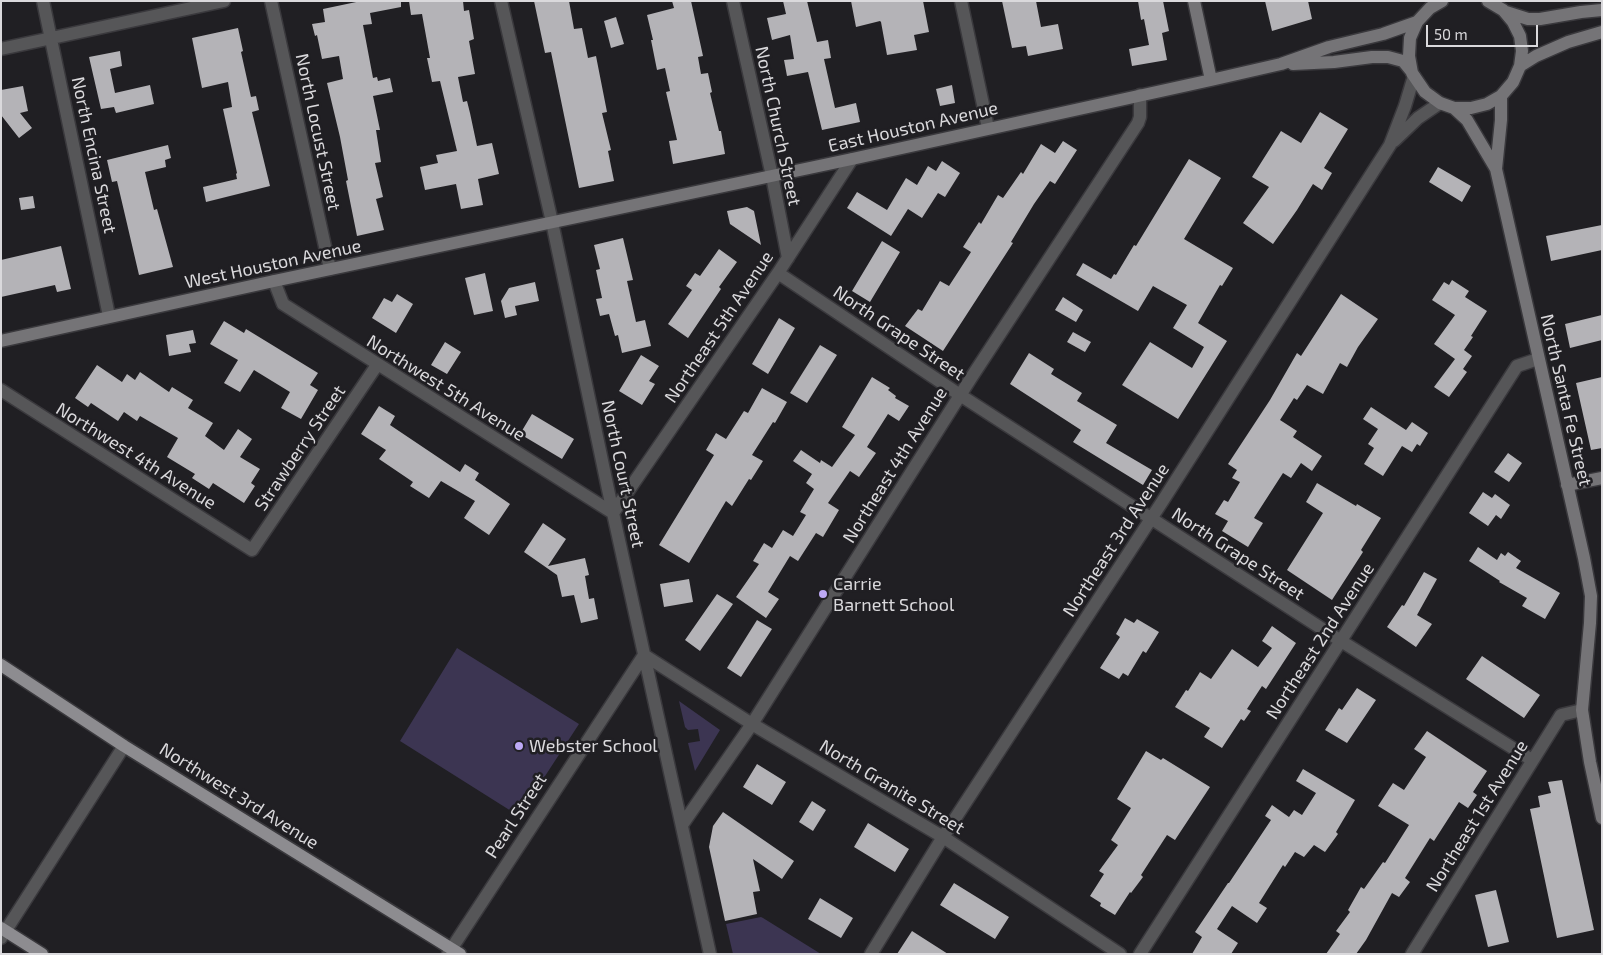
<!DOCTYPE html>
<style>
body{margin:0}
#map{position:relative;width:1603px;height:955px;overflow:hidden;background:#201f23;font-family:"Exo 2",sans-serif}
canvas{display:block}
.frame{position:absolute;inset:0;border:2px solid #dad9dc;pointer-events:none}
.scale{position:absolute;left:1426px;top:25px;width:112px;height:22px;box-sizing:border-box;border:2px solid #dad9dc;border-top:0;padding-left:6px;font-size:15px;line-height:18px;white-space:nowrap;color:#dad9dc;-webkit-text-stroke:4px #201f23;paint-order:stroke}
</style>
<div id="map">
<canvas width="1603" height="955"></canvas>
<div class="frame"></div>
<div class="scale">50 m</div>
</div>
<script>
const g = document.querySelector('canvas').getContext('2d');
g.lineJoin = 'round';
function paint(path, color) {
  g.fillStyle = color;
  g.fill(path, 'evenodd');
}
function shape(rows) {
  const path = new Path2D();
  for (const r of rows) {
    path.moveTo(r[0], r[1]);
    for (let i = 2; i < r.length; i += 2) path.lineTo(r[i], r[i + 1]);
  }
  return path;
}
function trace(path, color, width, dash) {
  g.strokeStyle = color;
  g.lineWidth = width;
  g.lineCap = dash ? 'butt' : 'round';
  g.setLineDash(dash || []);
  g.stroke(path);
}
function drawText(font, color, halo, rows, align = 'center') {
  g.font = font + ' "Exo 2",sans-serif';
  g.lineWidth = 5;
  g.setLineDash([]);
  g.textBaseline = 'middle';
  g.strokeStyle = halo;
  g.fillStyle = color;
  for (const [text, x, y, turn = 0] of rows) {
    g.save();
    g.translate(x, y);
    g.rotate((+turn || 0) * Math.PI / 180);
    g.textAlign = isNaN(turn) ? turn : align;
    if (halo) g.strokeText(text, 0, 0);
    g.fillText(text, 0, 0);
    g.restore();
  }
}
paint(shape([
 [457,648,579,724,519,816,400,741],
 [679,701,720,730,695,771,688,743,700,741,698,729,688,730,685,727],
 [761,917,763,918,821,954,733,954,726,924]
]), '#3c3552');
paint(shape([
 [361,1,401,1,401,7,370,13,372,24,363,25,373,78,377,77,378,81,390,78,393,92,373,96,380,130,376,130,381,162,375,163,383,197,376,199,384,230,357,236,346,181,348,180,340,137,327,83,343,79,339,56,322,59,317,35,315,36,312,24,325,22,323,9],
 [409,1,463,1,464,11,469,10,474,39,469,41,475,74,458,77,463,102,467,101,470,113,477,146,492,143,499,174,478,179,483,205,461,209,456,184,425,190,420,167,438,163,436,155,457,151,440,81,432,82,427,58,430,58,422,14,411,15],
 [534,1,569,1,574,29,582,28,588,58,596,56,607,112,602,113,611,150,608,151,614,181,579,188,551,52,545,53],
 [672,1,691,1,703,56,698,57,701,74,708,73,712,92,710,93,719,131,721,131,725,154,673,164,669,141,677,140,666,92,670,91,665,68,657,70,651,40,653,40,647,15,674,8],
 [783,1,807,1,817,42,828,40,831,58,824,59,835,108,856,103,860,122,822,130,808,72,787,76,784,60,794,59,790,35,772,40,767,18,786,14],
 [851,1,923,1,929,32,914,35,917,50,887,55,881,22,880,21,856,27],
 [1002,1,1036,1,1041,27,1058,24,1063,49,1028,56,1026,46,1012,48],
 [1138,1,1163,1,1169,31,1162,33,1167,60,1132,66,1129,49,1149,45,1144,19,1141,20],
 [1265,1,1308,1,1312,19,1272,31],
 [616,17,624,44,611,48,604,21],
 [238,28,243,51,241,52,251,97,256,96,259,110,252,112,270,186,206,202,203,187,237,179,236,174,237,173,223,109,232,107,228,82,202,88,192,38],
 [120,51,122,66,110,69,115,93,150,85,154,104,116,113,114,107,101,109,89,57],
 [952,85,955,103,940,106,936,89],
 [23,86,28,111,20,113,32,128,19,138,1,115,1,90],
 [1320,112,1348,129,1324,168,1332,173,1322,190,1313,184,1297,210,1273,244,1243,223,1269,187,1252,177,1281,131,1301,143],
 [1063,141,1077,150,1055,184,1050,181,1034,204,1011,242,1013,243,943,351,905,326,918,309,922,311,940,281,949,286,971,252,963,247,979,222,981,224,998,195,1003,198,1021,172,1023,174,1041,144,1055,153],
 [168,145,171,158,165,160,166,167,145,172,154,210,157,209,173,267,139,275,117,181,112,182,107,160],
 [1189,159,1221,178,1184,239,1233,268,1222,286,1220,285,1198,323,1227,341,1178,419,1122,385,1150,342,1192,368,1204,347,1173,328,1187,305,1153,286,1138,311,1076,275,1083,263,1111,279,1114,274,1116,275,1134,245,1136,246],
 [942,161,960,173,945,197,938,193,922,218,908,209,891,236,847,208,857,192,887,210,906,178,917,185,928,166,936,171],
 [1438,167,1471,186,1462,202,1429,182],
 [33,196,35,208,21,210,19,198],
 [747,207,754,211,761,245,730,224,727,211],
 [1602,225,1602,250,1551,261,1546,236],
 [623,238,633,280,627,281,636,322,645,320,651,346,622,353,618,335,615,336,609,314,600,316,596,299,602,298,596,270,600,269,594,245],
 [882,241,900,252,870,302,852,291],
 [61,246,71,289,57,292,55,285,1,297,1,260],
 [719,249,737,262,719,287,721,289,688,338,668,324,692,290,686,286,695,273,700,276],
 [485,273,493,311,474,315,465,278],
 [1452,280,1469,291,1465,297,1487,311,1471,336,1473,337,1464,350,1472,356,1463,369,1467,372,1449,397,1434,387,1455,359,1434,344,1455,315,1432,300,1444,282,1449,285],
 [535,282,539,301,515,306,517,315,505,318,501,301,509,288],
 [397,294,413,304,396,333,372,318,384,298,392,302],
 [1341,294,1378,319,1358,347,1347,367,1340,363,1323,394,1307,385,1297,400,1294,398,1280,420,1297,431,1293,437,1322,456,1312,471,1301,463,1291,478,1283,473,1254,518,1263,523,1248,547,1222,531,1228,521,1215,514,1224,500,1228,502,1240,482,1232,478,1237,470,1228,464,1270,400,1297,353,1301,356],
 [1063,297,1083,310,1076,322,1055,310],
 [1602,315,1602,340,1570,348,1565,324],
 [779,318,795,328,768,374,752,364],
 [224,321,244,333,246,329,318,373,310,385,318,390,301,419,281,408,290,392,254,370,240,392,224,383,238,360,210,344],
 [193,330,196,343,189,344,191,352,169,356,166,335],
 [1073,332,1091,342,1085,352,1067,342],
 [445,342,461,352,447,374,431,365],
 [820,345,837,355,807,403,790,393],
 [1029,353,1054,369,1051,374,1082,393,1077,401,1117,425,1106,443,1152,470,1143,485,1073,442,1081,430,1010,384],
 [641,355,659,366,649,381,655,384,642,405,619,391],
 [97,365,122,382,127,374,135,380,140,372,169,392,172,387,193,400,188,408,213,423,205,436,224,450,238,429,252,439,240,457,260,469,251,483,255,486,244,503,213,483,209,489,192,478,195,474,167,457,178,438,140,416,137,421,124,412,118,421,91,403,88,407,75,398],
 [872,377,890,388,888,390,896,396,895,398,909,406,899,421,888,414,867,447,876,453,859,477,850,471,828,503,839,510,823,537,816,533,798,561,790,556,768,592,779,599,766,618,736,597,759,564,753,561,764,543,772,548,783,530,793,536,806,515,800,512,814,489,806,483,812,474,793,461,801,450,820,463,821,460,832,467,855,435,842,427],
 [1602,377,1602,448,1591,450,1576,383],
 [762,388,787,402,775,423,773,422,752,455,763,461,751,480,749,479,732,506,726,501,689,563,659,545,714,455,706,450,716,433,726,439,744,411,748,413],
 [379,406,395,416,390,425,460,472,465,464,479,473,475,480,510,504,489,535,464,518,475,501,441,481,429,498,410,486,413,482,379,459,386,450,361,434],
 [1371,407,1406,430,1412,422,1428,433,1420,446,1417,444,1412,452,1402,446,1383,476,1364,464,1374,448,1368,444,1378,429,1363,419],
 [532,414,574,439,562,459,520,434],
 [1508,453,1522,463,1509,482,1494,472],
 [1317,483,1356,506,1357,504,1381,518,1361,550,1363,552,1332,600,1287,570,1323,513,1306,502],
 [1483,492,1492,498,1495,494,1510,505,1501,519,1496,515,1488,526,1469,513],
 [543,523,566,539,548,566,585,558,589,575,585,576,589,599,594,598,598,619,581,623,574,595,562,597,557,575,524,552],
 [1478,547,1497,560,1501,553,1505,556,1508,552,1521,561,1516,568,1560,593,1545,619,1522,606,1527,598,1499,582,1500,581,1469,561],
 [1424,572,1437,579,1417,615,1432,624,1416,647,1387,627,1402,605,1404,606],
 [689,579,693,602,664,607,660,584],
 [717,594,733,604,700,651,685,640],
 [1125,618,1134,623,1137,619,1159,632,1146,653,1143,651,1128,676,1123,673,1119,679,1100,668,1120,637,1116,634],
 [757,620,772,629,741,677,727,668],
 [1272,626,1296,643,1266,689,1262,686,1247,709,1251,711,1244,721,1241,719,1222,748,1204,737,1210,728,1175,707,1186,690,1188,691,1200,672,1211,679,1232,649,1258,667,1272,648,1262,641],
 [1482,656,1540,695,1524,718,1466,679],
 [1357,688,1376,700,1347,743,1325,730,1339,708,1342,710],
 [1427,731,1487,771,1473,792,1477,795,1468,808,1459,802,1434,841,1430,838,1405,878,1410,882,1399,897,1392,893,1366,940,1356,954,1326,954,1340,934,1336,931,1350,912,1348,910,1361,887,1364,889,1383,862,1385,863,1409,825,1378,806,1393,783,1404,790,1426,757,1414,749],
 [1146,751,1161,760,1163,758,1210,787,1175,840,1167,835,1141,875,1143,877,1131,893,1130,892,1115,915,1100,906,1101,903,1090,896,1104,874,1099,871,1118,845,1111,840,1131,808,1117,799],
 [757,764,786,782,772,805,743,787],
 [1303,769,1355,800,1336,832,1338,834,1325,852,1314,845,1304,857,1295,852,1285,867,1283,865,1259,903,1267,908,1257,923,1232,906,1217,929,1238,943,1231,954,1192,954,1202,937,1195,932,1228,883,1229,883,1271,820,1265,816,1272,805,1289,817,1294,810,1302,815,1316,793,1296,781],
 [1562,780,1594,930,1557,938,1530,809,1540,807,1538,796,1551,793,1548,782],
 [812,801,826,810,813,831,799,822],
 [723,812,794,861,782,879,753,859,760,891,753,892,757,914,725,921,709,847,713,826],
 [868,823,909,849,895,872,854,847],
 [954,883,1009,917,995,939,940,905],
 [1496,890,1509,942,1488,947,1475,895],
 [820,898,853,918,841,938,808,919],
 [912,931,948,954,897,954]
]), '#b4b3b7');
const street = shape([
 [43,1,109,316],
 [271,1,330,269],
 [501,1,552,222,613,513,710,954],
 [733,1,772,176,788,258],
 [961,1,988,128],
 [1,49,224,1],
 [1394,141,1418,118,1440,103],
 [778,273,960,395,1341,641,1532,760],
 [274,281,283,304,613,513,778,273,852,159],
 [1,390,252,550,377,365],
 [682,825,752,724,971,378,1138,123,1140,117,1140,95],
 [1,938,124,746],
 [448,954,644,655,752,724,943,837,1120,954],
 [871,954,943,837,1162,502,1390,145,1405,106,1414,76],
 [1140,954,1517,366,1538,359],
 [1412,954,1561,715,1582,710]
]);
const secondary = shape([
 [1194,1,1211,80],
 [1442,1,1430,8,1417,22,1410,38,1409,56,1412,73,1425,92,1440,103,1454,108,1471,108,1487,104,1501,96,1513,82,1520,66,1522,51,1520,36,1513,22,1503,10,1488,1],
 [1506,12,1528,19,1540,19,1581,12,1602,10],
 [1293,64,1334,62,1372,57,1388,57,1403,61,1412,72],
 [1520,66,1536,56,1568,42,1602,32],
 [1454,108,1467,120,1496,169,1584,558,1591,596,1590,623,1582,710,1590,762,1602,818],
 [1496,169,1501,120,1501,96],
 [1,341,274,281,852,159,1211,80,1281,64,1329,47,1383,34,1417,22],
 [1567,485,1602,478]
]);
const primary = shape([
 [1,665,124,746,460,954],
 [1,928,42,954]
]);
trace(street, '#3a393d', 15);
trace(secondary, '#3a393d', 15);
trace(primary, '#3a393d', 15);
trace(street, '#565658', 12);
trace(secondary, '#757477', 12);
trace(primary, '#8d8c90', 12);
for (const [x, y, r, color] of [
 [823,594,5,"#bda9f5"],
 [519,746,5,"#bda9f5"]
]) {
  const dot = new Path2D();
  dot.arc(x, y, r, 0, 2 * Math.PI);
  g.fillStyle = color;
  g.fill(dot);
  trace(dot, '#201f23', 2);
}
drawText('18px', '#dad9dc', '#201f23', [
 ["North Church Street",778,126,78],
 ["East Houston Avenue",913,127,-13],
 ["North Locust Street",318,132,78],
 ["North Encina Street",94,155,78],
 ["West Houston Avenue",273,264,-12],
 ["Northeast 5th Avenue",719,327,-56],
 ["North Grape Street",899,333,34],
 ["Northwest 5th Avenue",446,388,32],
 ["North Santa Fe Street",1566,400,77],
 ["Strawberry Street",300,448,-56],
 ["Northwest 4th Avenue",136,456,32],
 ["Northeast 4th Avenue",895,465,-58],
 ["North Court Street",623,474,78],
 ["Northeast 3rd Avenue",1116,540,-57],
 ["North Grape Street",1238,554,33],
 ["Northeast 2nd Avenue",1320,641,-57],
 ["North Granite Street",892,787,31],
 ["Northwest 3rd Avenue",239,796,32],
 ["Pearl Street",516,816,-57],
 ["Northeast 1st Avenue",1477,816,-58]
]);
drawText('18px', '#dad9dc', '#201f23', [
 ["Carrie",833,584],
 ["Barnett School",833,605],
 ["Webster School",529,746]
], 'left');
</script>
